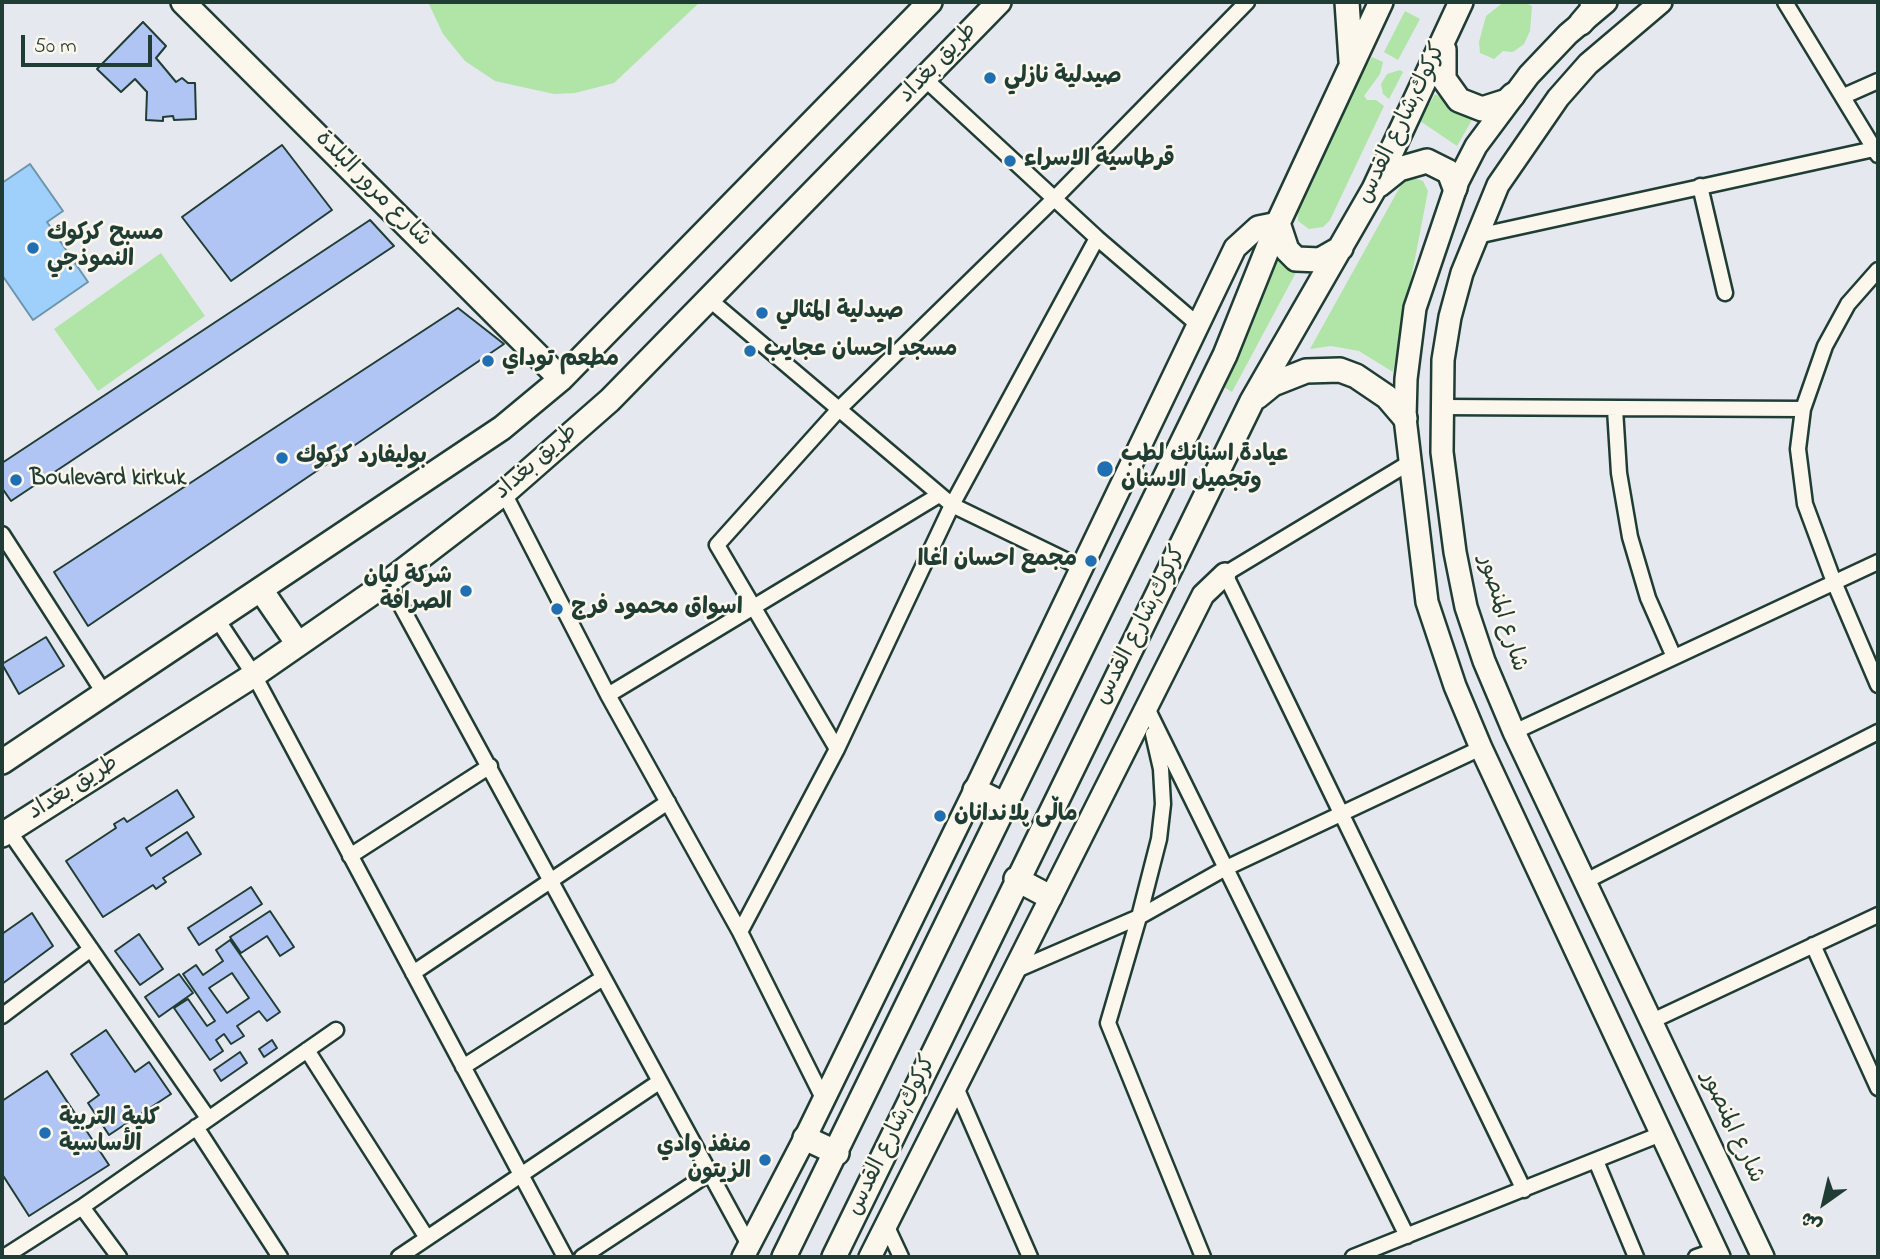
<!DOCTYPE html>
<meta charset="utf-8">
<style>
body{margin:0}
#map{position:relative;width:1880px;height:1259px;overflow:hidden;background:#e5e8ee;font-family:"Indie Flower","Playpen Sans Arabic",sans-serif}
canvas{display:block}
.frame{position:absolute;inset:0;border:4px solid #1f3d34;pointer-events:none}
.north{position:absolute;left:1789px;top:1168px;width:70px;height:70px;-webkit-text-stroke:5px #fbf7ec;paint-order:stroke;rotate:214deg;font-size:19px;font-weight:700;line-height:28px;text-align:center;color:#1f3d34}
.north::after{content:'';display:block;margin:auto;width:24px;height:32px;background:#1f3d34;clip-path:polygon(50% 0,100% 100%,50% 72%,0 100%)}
.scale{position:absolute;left:21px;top:35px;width:131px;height:32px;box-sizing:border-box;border:4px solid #1f3d34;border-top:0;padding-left:9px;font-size:21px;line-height:24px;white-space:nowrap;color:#1f3d34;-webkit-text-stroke:5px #fbf7ec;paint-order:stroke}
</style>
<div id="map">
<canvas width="1880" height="1259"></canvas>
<div class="frame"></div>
<div class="north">ش</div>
<div class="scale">50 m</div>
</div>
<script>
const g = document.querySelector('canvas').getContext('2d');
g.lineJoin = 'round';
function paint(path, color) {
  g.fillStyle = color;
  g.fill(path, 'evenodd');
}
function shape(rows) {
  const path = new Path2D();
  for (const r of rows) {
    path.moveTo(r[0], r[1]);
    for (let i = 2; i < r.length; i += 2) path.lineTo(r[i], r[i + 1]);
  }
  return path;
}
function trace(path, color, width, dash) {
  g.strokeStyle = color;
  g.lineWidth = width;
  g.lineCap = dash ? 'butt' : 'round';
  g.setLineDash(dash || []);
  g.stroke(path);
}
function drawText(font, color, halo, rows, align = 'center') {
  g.font = font + ' "Indie Flower","Playpen Sans Arabic",sans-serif';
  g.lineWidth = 5;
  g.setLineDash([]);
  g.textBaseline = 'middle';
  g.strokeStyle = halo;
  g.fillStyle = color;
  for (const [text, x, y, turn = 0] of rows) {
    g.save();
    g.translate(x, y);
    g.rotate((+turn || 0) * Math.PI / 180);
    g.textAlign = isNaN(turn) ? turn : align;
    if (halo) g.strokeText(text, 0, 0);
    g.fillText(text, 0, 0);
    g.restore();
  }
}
paint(shape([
 [428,2,700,2,614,83,575,93,554,94,495,81,465,61,443,34],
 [1504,2,1524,2,1532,6,1530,31,1524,44,1513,52,1503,51,1494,59,1480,53,1479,42,1486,16],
 [1405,11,1420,19,1398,60,1384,52],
 [1372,57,1383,62,1380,74,1364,96,1367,100,1376,100,1384,106,1330,220,1323,227,1309,229,1298,221,1297,205,1356,83],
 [1400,70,1403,72,1389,99,1383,94,1381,84,1387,74],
 [1435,94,1473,118,1457,146,1420,121],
 [1411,177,1423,181,1428,191,1393,372,1359,351,1331,346,1310,349,1401,185],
 [161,253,205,316,98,391,54,329],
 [1279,256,1300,265,1232,392,1219,384]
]), '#b0e5a7');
const water = shape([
 [30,164,63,211,47,222,88,282,33,320,2,275,2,183,30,164]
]);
paint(water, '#9fd0fc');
trace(water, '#6c95ac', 2);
const building = shape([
 [143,22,166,46,156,58,176,82,182,78,188,83,195,83,196,119,174,120,173,116,163,117,163,121,146,120,147,92,135,79,121,92,97,69,143,22],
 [282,145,332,210,231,281,182,217,282,145],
 [370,220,394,246,11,501,2,488,2,463,370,220],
 [458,308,504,344,88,626,54,572,458,308],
 [46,637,64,666,19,694,2,664,46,637],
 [177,790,194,817,146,848,151,856,187,832,201,854,163,878,166,882,156,889,153,885,103,917,66,861,116,828,114,824,124,818,127,822,177,790],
 [251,887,262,904,199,945,188,928,251,887],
 [270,911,294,947,280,956,267,936,241,953,230,937,270,911],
 [32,913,53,946,2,984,2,934,32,913],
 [139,934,163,969,140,985,115,951,139,934],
 [230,940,280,1012,267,1021,259,1011,237,1026,244,1036,231,1044,224,1034,216,1040,223,1051,210,1060,174,1008,188,999,207,1026,215,1021,183,974,196,965,203,975,223,961,216,950,230,940],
 [232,973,249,998,227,1013,209,988,232,973],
 [179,974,193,993,159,1017,145,997,179,974],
 [106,1030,135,1072,149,1062,171,1094,109,1135,88,1103,99,1095,71,1054,106,1030],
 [272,1040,277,1048,264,1057,259,1049,272,1040],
 [240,1052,247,1063,221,1081,214,1070,240,1052],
 [47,1071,109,1165,29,1216,2,1174,2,1101,47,1071]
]);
paint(building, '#b1c5f4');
trace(building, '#1f3d34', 2);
const street = shape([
 [1785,2,1878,155],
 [925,79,1097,238,1196,323],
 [1844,96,1878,81],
 [1700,186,1725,293],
 [1477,236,1874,149],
 [1878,270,1848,304,1825,346,1803,409,1798,449,1805,504,1834,582,1878,685],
 [710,300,952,505,1080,567],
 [1441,407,1803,409],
 [1615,409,1619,473,1630,537,1648,598,1674,657],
 [1409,463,1225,574,1524,1190],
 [504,493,608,695,740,932,824,1100],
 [2,534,104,693],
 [388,582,749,1245],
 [217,619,254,675,565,1257],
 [608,695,939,495],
 [1147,708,1407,1236],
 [1514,732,1878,562],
 [837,749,717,545,840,408,1055,198,1247,2],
 [9,831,208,1118],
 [350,856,490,766],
 [1586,881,1878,732],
 [740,932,837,749,952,505,1097,238],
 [1813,945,1878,1088],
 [1014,971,1139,917,1159,839,1163,804,1161,769,1153,734],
 [413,973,668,802],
 [2,1016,91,949],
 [1652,1021,1878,915],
 [307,1050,427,1238],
 [463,1067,603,978],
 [955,1085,1030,1257],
 [196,1127,280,1257],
 [1596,1161,1636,1257],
 [82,1207,119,1257],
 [887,1227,901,1257],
 [4,1257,82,1207,336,1030],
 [399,1257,659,1082],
 [582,1257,708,1174],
 [1203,1257,1108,1023,1139,917,1224,869,1481,748],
 [1353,1257,1661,1134],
 [1696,1257,1716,1250]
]);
const secondary = shape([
 [1606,2,1568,34,1529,75,1476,146,1458,181,1415,308,1406,379,1405,418,1427,602,1455,686,1481,748,1719,1257],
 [1661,2,1588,64,1558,98,1498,185,1462,273,1450,317,1443,360,1442,452,1455,552,1466,607,1484,661,1514,732,1763,1257],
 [743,1257,805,1138,975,790,1235,248,1258,227,1278,223],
 [870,1257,1203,595,1225,574]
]);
const primary = shape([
 [183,2,561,379],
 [1347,2,1351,61],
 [1581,23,1593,9,1592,2],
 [1444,50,1444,79,1459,100,1482,109,1507,101,1513,95],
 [1379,185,1399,169,1427,161,1449,172,1455,188],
 [1278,223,1287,250,1296,259,1320,260,1341,248],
 [1257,397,1273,384,1306,371,1340,370,1356,376,1387,397,1405,418],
 [261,590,298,644],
 [2,762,502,428,561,379,930,2],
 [975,790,1006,805],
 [2,835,254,675,388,582,504,493,610,400,999,2],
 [1016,879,1050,897],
 [805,1138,837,1153],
 [784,1257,1225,355,1278,223,1381,2],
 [834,1257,1252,401,1374,189,1461,2]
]);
trace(street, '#1f3d34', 19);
trace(secondary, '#1f3d34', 26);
trace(primary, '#1f3d34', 28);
trace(street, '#fbf7ec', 14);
trace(secondary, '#fbf7ec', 21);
trace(primary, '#fbf7ec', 23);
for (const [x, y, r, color] of [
 [990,78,7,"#1f6fb2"],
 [1010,161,7,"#1f6fb2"],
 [33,248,7,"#1f6fb2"],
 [762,313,7,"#1f6fb2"],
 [750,351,7,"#1f6fb2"],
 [488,361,7,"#1f6fb2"],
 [282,458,7,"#1f6fb2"],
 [1105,469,9,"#1f6fb2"],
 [16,480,7,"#1f6fb2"],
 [1091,561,7,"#1f6fb2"],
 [466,591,7,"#1f6fb2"],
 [557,609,7,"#1f6fb2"],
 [940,816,7,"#1f6fb2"],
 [45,1133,7,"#1f6fb2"],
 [765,1160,7,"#1f6fb2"]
]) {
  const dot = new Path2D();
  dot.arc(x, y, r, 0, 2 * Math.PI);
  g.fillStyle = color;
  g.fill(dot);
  trace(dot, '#fbf7ec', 2.5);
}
drawText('23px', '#1f3d34', '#fbf7ec', [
 ["طريق بغداد",939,64,-46],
 ["كركوك,شارع القدس",1403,124,-64],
 ["شارع مرور البلدة",372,190,45],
 ["طريق بغداد",537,463,-41],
 ["شارع المنصور",1501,614,73],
 ["كركوك,شارع القدس",1142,626,-63],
 ["طريق بغداد",74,789,-32],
 ["شارع المنصور",1731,1128,65],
 ["كركوك,شارع القدس",893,1136,-64]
]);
drawText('bold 23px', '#1f3d34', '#fbf7ec', [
 ["صيدلية نازلي",1004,78],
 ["قرطاسية الاسراء",1024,161],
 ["مسبح كركوك",47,235],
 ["النموذجي",47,261],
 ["صيدلية المثالي",776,313],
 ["مسجد احسان عجايب",764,351],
 ["مطعم توداي",502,361],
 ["عيادة اسنانك لطب",1121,456],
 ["وتجميل الاسنان",1121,482],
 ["بوليفارد كركوك",296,458],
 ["Boulevard kirkuk",30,480],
 ["مجمع احسان اغاا",1077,561,"right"],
 ["شركة ليان",452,578,"right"],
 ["الصرافة",452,604,"right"],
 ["اسواق محمود فرج",571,609],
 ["ماڵی پلاندانان",954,816],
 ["كلية التربية",59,1120],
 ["الأساسية",59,1146],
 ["منفذ وادي",751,1147,"right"],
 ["الزيتون",751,1173,"right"]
], 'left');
</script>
